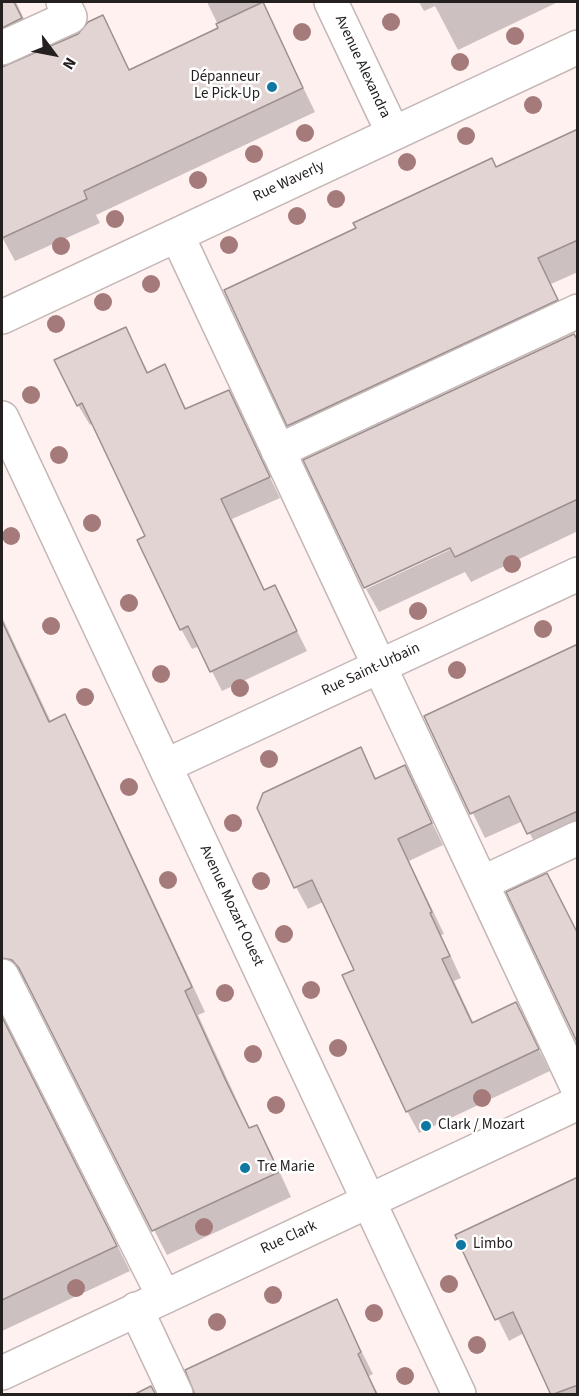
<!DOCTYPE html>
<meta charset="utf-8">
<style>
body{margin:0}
#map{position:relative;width:579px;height:1396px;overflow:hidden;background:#fff1f0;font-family:"Source Sans 3",sans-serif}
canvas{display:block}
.frame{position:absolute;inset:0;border:3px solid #252020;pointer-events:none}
.north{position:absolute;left:24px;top:24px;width:60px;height:60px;-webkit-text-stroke:4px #fff;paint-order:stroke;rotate:122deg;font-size:16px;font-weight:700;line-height:24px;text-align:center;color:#252020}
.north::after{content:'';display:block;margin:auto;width:21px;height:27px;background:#252020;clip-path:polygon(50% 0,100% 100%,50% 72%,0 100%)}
</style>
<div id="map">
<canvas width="579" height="1396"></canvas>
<div class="frame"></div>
<div class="north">N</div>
</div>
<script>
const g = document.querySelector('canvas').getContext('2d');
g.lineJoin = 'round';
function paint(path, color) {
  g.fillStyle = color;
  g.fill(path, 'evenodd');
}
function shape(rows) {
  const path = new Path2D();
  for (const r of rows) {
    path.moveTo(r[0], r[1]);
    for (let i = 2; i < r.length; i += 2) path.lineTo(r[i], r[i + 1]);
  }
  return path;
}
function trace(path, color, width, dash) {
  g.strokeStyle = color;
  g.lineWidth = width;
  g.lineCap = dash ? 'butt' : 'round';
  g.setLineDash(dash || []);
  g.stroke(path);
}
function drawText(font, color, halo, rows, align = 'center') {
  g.font = font + ' "Source Sans 3",sans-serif';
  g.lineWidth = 5;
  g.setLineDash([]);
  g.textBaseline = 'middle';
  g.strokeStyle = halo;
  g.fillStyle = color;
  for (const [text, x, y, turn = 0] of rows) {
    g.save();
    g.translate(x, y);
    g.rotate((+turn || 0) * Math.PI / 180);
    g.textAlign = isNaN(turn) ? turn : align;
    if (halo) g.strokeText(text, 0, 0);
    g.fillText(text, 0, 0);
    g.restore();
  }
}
paint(shape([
 [2,2,16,2,35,42,2,60],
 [207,2,262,2,315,112,96,215,100,223,15,261,2,237,2,68,79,35,102,17,130,71,220,29],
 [419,2,558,2,458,50,435,6,424,11],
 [578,130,578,272,551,284,571,325,303,450,226,291],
 [126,329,149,374,164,366,187,410,228,392,280,498,232,519,265,591,275,587,307,651,222,691,199,646,192,649,181,629,147,536,93,423,90,425,78,405],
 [578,334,578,531,471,582,465,572,379,612,366,589,458,546,305,461],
 [2,617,51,722,64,716,78,740,205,1012,198,1015,240,1107,250,1129,256,1127,270,1151,291,1197,167,1255,27,984,19,982,2,989],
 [578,646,578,842,543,858,523,821,485,838,426,717],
 [360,749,377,780,404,766,443,845,409,861,444,934,441,935,461,978,454,981,474,1024,516,1004,550,1071,419,1133,407,1111,356,970,323,902,308,909,296,887],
 [2,1016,130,1271,2,1331],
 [578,1179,578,1394,553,1394,524,1333,509,1341,457,1235],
 [336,1301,373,1374,369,1376,378,1394,196,1394]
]), '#0003');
const building = shape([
 [2,2,14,2,22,18,2,28,2,2],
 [263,2,303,88,84,191,87,199,2,238,2,67,78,34,88,22,103,15,129,70,218,28,216,24,263,2],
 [578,129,578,240,538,258,558,300,287,426,224,290,356,228,353,223,492,158,496,167,578,129],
 [126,327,147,373,165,364,185,409,229,390,270,477,221,499,264,590,275,585,297,631,210,672,188,626,180,630,137,540,145,536,82,403,77,406,54,360,126,327],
 [574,334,578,341,578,499,455,557,450,548,364,588,303,460,574,334],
 [2,621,49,722,65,714,192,987,185,991,226,1081,249,1128,257,1125,279,1172,152,1231,19,968,12,960,2,958,2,621],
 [578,644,578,811,527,834,509,796,470,814,424,716,578,644],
 [361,747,375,779,405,765,432,823,398,839,432,912,430,913,450,956,442,959,472,1023,516,1002,539,1049,406,1112,342,975,354,970,312,880,294,888,257,808,263,793,361,747],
 [547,873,578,934,578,1044,506,892,547,873],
 [2,1017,117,1246,2,1300,2,1017],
 [578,1177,578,1385,551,1395,513,1312,495,1320,455,1235,578,1177],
 [337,1299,361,1352,358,1354,377,1395,195,1395,185,1370,337,1299],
 [151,1386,156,1395,133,1395,151,1386]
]);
paint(building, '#e2d4d3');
trace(building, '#9c908f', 1.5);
const minor = shape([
 [331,2,393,133],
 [2,48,70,17,63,2],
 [177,235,578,1089],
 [2,317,578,47],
 [2,418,459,1394],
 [278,451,578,311],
 [165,766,578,574],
 [482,883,578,838],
 [2,976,164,1297],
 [136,1309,176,1394]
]);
const major = shape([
 [2,1373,578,1103]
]);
trace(minor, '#c4b7b6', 36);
trace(major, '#c4b7b6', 36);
trace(minor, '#fff', 33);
trace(major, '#fff', 33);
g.fillStyle = '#a57a7a';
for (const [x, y] of [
 [391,22],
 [302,32],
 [515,36],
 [460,62],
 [533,105],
 [305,133],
 [466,136],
 [254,154],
 [407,162],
 [198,180],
 [336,199],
 [297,216],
 [115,219],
 [229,245],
 [61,246],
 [151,284],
 [103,302],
 [56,324],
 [31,395],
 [59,455],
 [92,523],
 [11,536],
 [512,564],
 [129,603],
 [418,611],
 [51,626],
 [543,629],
 [457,670],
 [161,674],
 [240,688],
 [85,697],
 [269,759],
 [129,787],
 [233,823],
 [168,880],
 [261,881],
 [284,934],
 [311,990],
 [225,993],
 [338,1048],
 [253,1054],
 [482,1098],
 [276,1105],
 [204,1227],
 [449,1284],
 [76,1288],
 [273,1295],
 [374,1313],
 [217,1322],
 [477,1345],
 [405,1376]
]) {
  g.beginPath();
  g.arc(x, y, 9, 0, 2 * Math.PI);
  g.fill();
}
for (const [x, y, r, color] of [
 [272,87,6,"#0f77a2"],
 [426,1126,6,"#0f77a2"],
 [245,1168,6,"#0f77a2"],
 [461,1245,6,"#0f77a2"]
]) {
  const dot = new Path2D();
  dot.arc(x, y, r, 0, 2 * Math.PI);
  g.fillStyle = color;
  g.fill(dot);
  trace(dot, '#fff', 2);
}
drawText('15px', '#252020', '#fff', [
 ["Avenue Alexandra",362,67,65],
 ["Rue Waverly",289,182,-25],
 ["Rue Saint-Urbain",371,670,-25],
 ["Avenue Mozart Ouest",231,906,65],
 ["Rue Clark",289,1238,-25]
]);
drawText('15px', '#252020', '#fff', [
 ["Dépanneur",260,78,"right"],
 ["Le Pick-Up",260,95,"right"],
 ["Clark / Mozart",438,1126],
 ["Tre Marie",257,1168],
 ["Limbo",473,1245]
], 'left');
</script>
